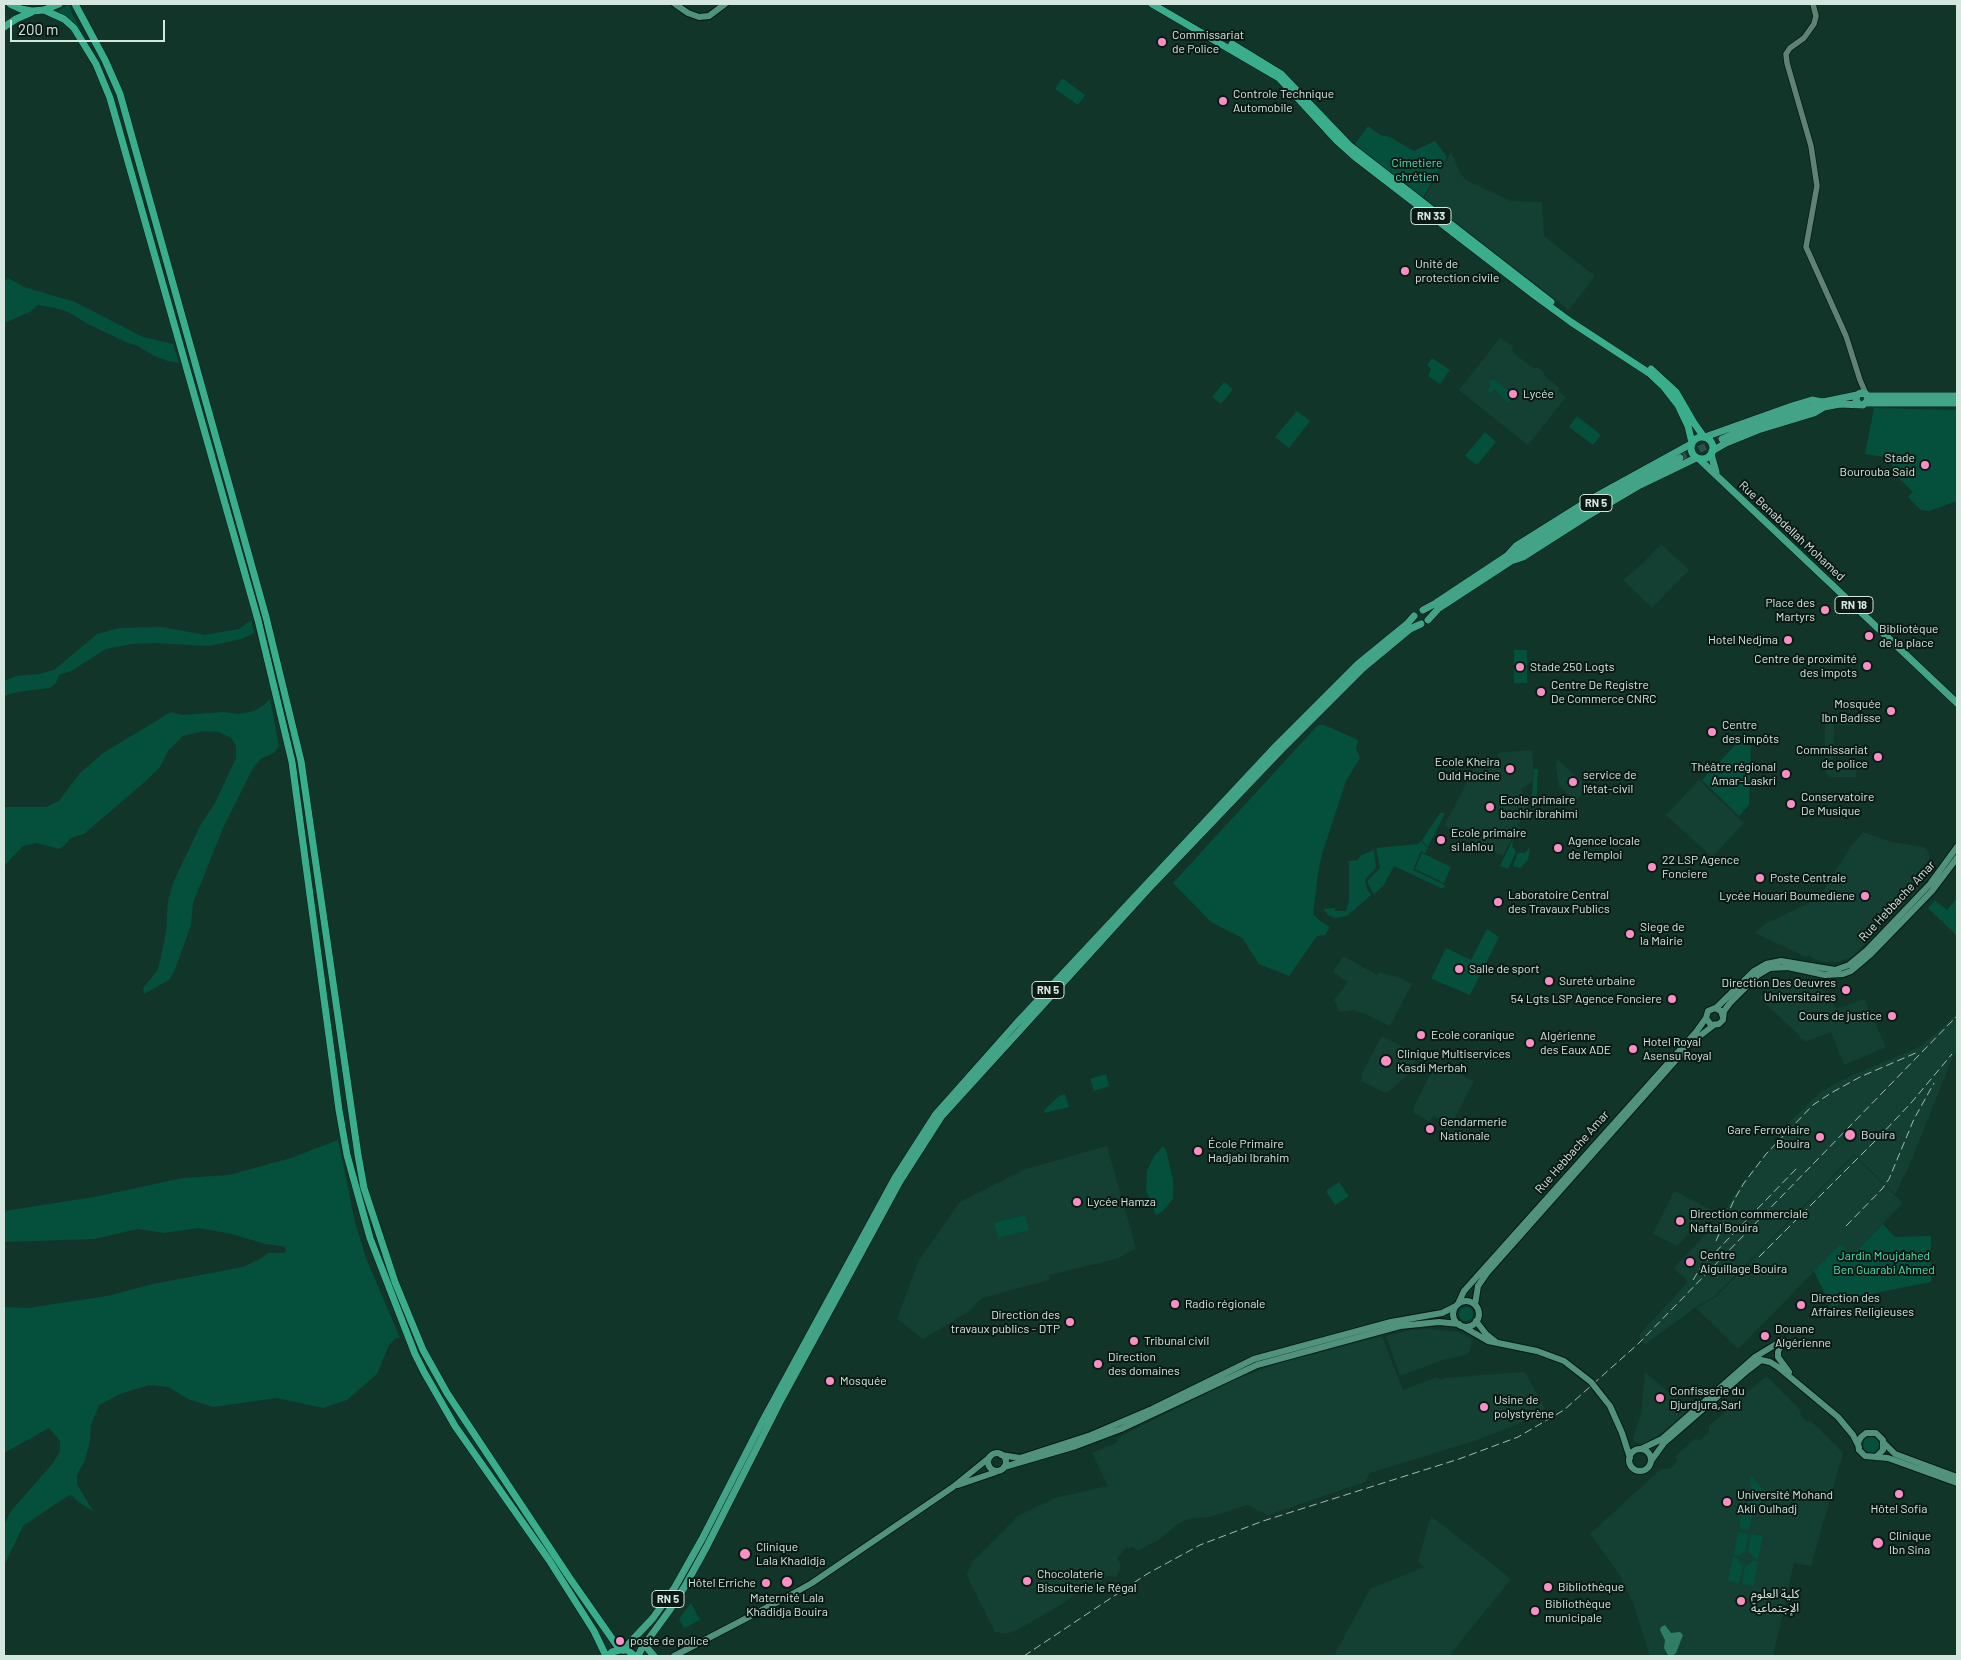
<!DOCTYPE html>
<meta charset="utf-8">
<style>
body{margin:0}
#map{position:relative;width:1961px;height:1660px;overflow:hidden;background:#123529;font-family:Barlow,sans-serif}
canvas{display:block}
.frame{position:absolute;inset:0;border:5px solid #d4e7df;pointer-events:none}
.scale{position:absolute;left:10px;top:20px;width:155px;height:22px;box-sizing:border-box;border:2px solid #d4e7df;border-top:0;padding-left:6px;font-size:15px;line-height:18px;white-space:nowrap;color:#d4e7df;-webkit-text-stroke:4px #0b1914;paint-order:stroke}
</style>
<div id="map">
<canvas width="1961" height="1660"></canvas>
<div class="frame"></div>
<div class="scale">200 m</div>
</div>
<script>
const g = document.querySelector('canvas').getContext('2d');
g.lineJoin = 'round';
function paint(path, color) {
  g.fillStyle = color;
  g.fill(path, 'evenodd');
}
function shape(rows) {
  const path = new Path2D();
  for (const r of rows) {
    if (r.length === 3) {
      path.moveTo(r[0] + r[2], r[1]);
      path.arc(r[0], r[1], r[2], 0, 2 * Math.PI);
      continue;
    }
    path.moveTo(r[0], r[1]);
    for (let i = 2; i < r.length; i += 2) path.lineTo(r[i], r[i + 1]);
  }
  return path;
}
function trace(path, color, width, dash) {
  g.strokeStyle = color;
  g.lineWidth = width;
  g.lineCap = dash ? 'butt' : 'round';
  g.setLineDash(dash || []);
  g.stroke(path);
}
function drawText(font, color, halo, rows, align = 'center') {
  g.font = font + ' Barlow,"Noto Sans Arabic",sans-serif';
  g.lineWidth = 4;
  g.setLineDash([]);
  g.textBaseline = 'middle';
  g.strokeStyle = halo;
  g.fillStyle = color;
  for (const [text, x, y, turn = 0] of rows) {
    g.save();
    g.translate(x, y);
    g.rotate((+turn || 0) * Math.PI / 180);
    g.textAlign = isNaN(turn) ? turn : align;
    if (halo) g.strokeText(text, 0, 0);
    g.fillText(text, 0, 0);
    g.restore();
  }
}
paint(shape([
 [1451,152,1461,175,1468,181,1511,201,1542,202,1544,236,1595,276,1569,310,1424,198],
 [1500,338,1513,346,1512,351,1521,359,1535,369,1537,367,1545,373,1543,375,1560,388,1558,391,1566,397,1528,445,1459,390],
 [1661,544,1689,570,1652,608,1623,580,1643,563],
 [1825,716,1857,716,1857,725,1834,725,1833,768,1856,769,1856,777,1830,777,1825,771],
 [1532,750,1534,780,1521,789,1529,803,1503,856,1444,826,1474,769,1478,767,1487,772,1491,763,1499,765,1498,753],
 [1558,760,1588,787,1576,801,1559,786,1556,767],
 [1699,780,1744,823,1712,857,1666,815],
 [1863,832,1891,842,1924,847,1930,854,1927,879,1853,956,1839,962,1825,962,1813,959,1809,955,1806,957,1755,933,1765,924,1818,899,1851,846],
 [1343,956,1377,975,1379,972,1400,978,1412,984,1390,1026,1368,1015,1353,1010,1340,1012,1334,1000,1348,982,1333,972],
 [1794,981,1820,988,1837,1009,1864,999,1886,1047,1844,1065,1831,1032,1805,1042,1803,1038,1801,1039,1798,1034,1759,998,1771,986,1776,991,1784,982,1789,985],
 [1957,1013,1957,1051,1953,1056,1910,1164,1895,1194,1854,1154,1715,1296,1696,1307,1644,1345,1639,1335,1688,1282,1674,1268,1719,1220,1745,1179,1790,1125,1789,1123,1821,1092,1840,1081,1919,1047,1941,1029],
 [1382,1036,1418,1055,1409,1074,1386,1093,1361,1081,1362,1073],
 [1436,1063,1474,1081,1451,1125,1433,1116,1430,1122,1414,1113,1414,1107],
 [1107,1146,1136,1248,1116,1259,1049,1275,1049,1280,982,1298,968,1312,923,1339,897,1319,919,1260,960,1202,1023,1170],
 [1854,1156,1903,1203,1852,1255,1841,1244,1738,1349,1696,1308,1716,1297],
 [1674,1191,1711,1210,1677,1246,1653,1234],
 [1432,1329,1458,1332,1471,1338,1472,1344,1469,1353,1466,1355,1443,1360,1400,1376,1386,1336,1411,1330],
 [1382,1336,1403,1390,1437,1377,1440,1380,1444,1378,1525,1372,1545,1409,1518,1424,1477,1440,1370,1473,1365,1482,1268,1515,1247,1505,1210,1517,1190,1518,1180,1523,1158,1540,1138,1551,1133,1547,1126,1548,1117,1558,1120,1563,1120,1570,1116,1577,1107,1576,1101,1583,1087,1584,1067,1601,1017,1630,1006,1634,995,1632,968,1578,967,1574,972,1562,1018,1516,1055,1498,1108,1486,1092,1453,1116,1443,1119,1437,1231,1381,1276,1364],
 [1645,1372,1686,1407,1686,1410,1685,1414,1669,1428,1647,1443,1642,1444,1637,1443,1633,1439,1641,1414],
 [1766,1376,1801,1411,1800,1415,1807,1422,1811,1421,1843,1453,1811,1566,1794,1563,1773,1656,1650,1656,1633,1603,1618,1572,1590,1534,1661,1469,1670,1469,1678,1461,1675,1457,1694,1439,1700,1440,1709,1432,1709,1426],
 [1431,1516,1511,1579,1449,1656,1334,1656,1370,1589,1424,1567,1418,1561]
]), '#134032');
paint(shape([
 [69,4,72,14,91,50,76,28,55,13],
 [1062,78,1085,95,1078,105,1055,89],
 [1368,126,1380,135,1390,137,1414,151,1435,141,1447,157,1423,197,1355,144],
 [8,278,24,287,75,302,143,337,173,344,179,363,168,361,154,356,138,346,128,343,88,324,68,312,55,308,38,305,30,312,4,323,4,282],
 [1432,358,1450,370,1440,384,1428,376,1431,369,1427,365],
 [1491,380,1494,380,1514,395,1509,403,1494,389,1491,393,1488,390,1491,386,1488,381],
 [1224,382,1233,389,1221,404,1212,397],
 [1874,408,1957,410,1957,501,1929,511,1921,510,1908,497,1913,492,1892,471,1892,458,1865,454],
 [1297,411,1310,421,1289,448,1275,437],
 [1577,416,1601,435,1593,445,1569,427],
 [1485,432,1496,442,1477,465,1465,456],
 [251,620,254,633,241,639,209,646,153,643,132,644,106,649,71,671,59,675,56,683,50,688,17,692,4,696,4,681,16,676,39,674,54,670,97,634,119,628,162,627,205,635,239,629],
 [1514,650,1527,650,1527,683,1514,683],
 [270,699,279,746,274,753,262,758,254,766,223,828,193,903,191,925,174,972,169,980,144,994,143,988,157,971,161,957,166,932,168,901,173,883,201,824,215,803,236,758,236,746,231,738,219,732,203,731,183,736,168,751,160,767,147,780,84,834,71,838,64,846,59,849,37,843,23,846,4,866,4,807,46,807,59,801,79,774,103,753,171,712,182,715,223,712,239,714,254,711,264,705],
 [1318,725,1324,725,1358,740,1356,748,1360,758,1346,781,1322,854,1318,873,1313,914,1320,921,1330,927,1325,935,1317,936,1289,976,1259,964,1242,938,1211,922,1173,883],
 [1744,736,1748,740,1751,739,1749,805,1739,816,1702,780],
 [1534,769,1538,769,1536,810,1531,807],
 [1440,813,1445,813,1428,847,1422,840],
 [1520,825,1520,829,1523,833,1522,836,1517,836,1513,840,1512,846,1516,852,1508,869,1500,866],
 [1421,841,1428,848,1425,853,1421,851,1413,870,1445,885,1443,889,1394,866,1384,885,1374,894,1368,884,1368,880,1380,868,1376,848,1418,844],
 [1529,848,1530,849,1528,860,1520,868,1513,866,1518,853,1525,853],
 [1374,850,1376,868,1365,880,1367,889,1371,895,1347,916,1335,918,1328,915,1323,909,1335,908,1335,911,1346,911,1349,901,1349,861,1358,860,1360,856],
 [1422,853,1451,867,1444,883,1415,869],
 [1957,898,1957,936,1928,908,1935,900,1947,910],
 [1487,929,1499,937,1470,995,1432,979,1432,977,1446,948,1471,960],
 [1106,1074,1109,1086,1094,1091,1090,1079],
 [1065,1094,1069,1107,1044,1113,1045,1109,1059,1096],
 [338,1140,355,1222,366,1258,400,1338,396,1338,389,1345,377,1374,347,1400,323,1408,277,1398,213,1407,188,1399,168,1387,149,1385,120,1394,99,1405,91,1425,90,1441,85,1460,77,1475,77,1484,93,1511,80,1503,71,1495,66,1497,23,1526,4,1566,4,1525,11,1511,53,1463,60,1451,60,1441,49,1428,4,1453,4,1307,28,1308,107,1296,153,1284,243,1267,260,1259,268,1253,284,1253,286,1251,285,1247,281,1246,265,1244,232,1234,198,1228,164,1233,138,1229,94,1239,4,1242,4,1211,94,1197,183,1178,229,1175,291,1158],
 [1163,1146,1166,1150,1173,1179,1173,1199,1162,1212,1156,1215,1146,1190,1147,1171,1154,1156],
 [1339,1182,1349,1196,1335,1205,1326,1191],
 [1025,1215,1029,1230,998,1238,994,1223],
 [1883,1224,1895,1237,1931,1236,1931,1282,1880,1292,1842,1303,1832,1308,1814,1271,1841,1244,1852,1255],
 [1466,1314,7],
 [1871,1445,8],
 [1752,1476,1767,1494,1755,1508,1747,1504,1752,1491,1750,1478],
 [1745,1507,1750,1508,1753,1513,1749,1530,1739,1528,1742,1510],
 [1738,1532,1749,1534,1745,1551,1738,1556,1734,1555],
 [1751,1534,1763,1536,1758,1559,1754,1558,1748,1551],
 [1733,1557,1738,1558,1739,1563,1743,1566,1739,1583,1728,1581],
 [1753,1561,1758,1562,1753,1586,1742,1584,1745,1567],
 [691,1603,700,1620,684,1628,679,1619]
]), '#04503c');
paint(shape([
 [1665,1625,1671,1633,1680,1632,1683,1635,1676,1653,1672,1656,1668,1655,1664,1648,1665,1640,1660,1630,1661,1627]
]), '#2f7d64');
trace(shape([
 [1680,458,1722,439]
]), '#2f5044', 7, [7, 3.5]);
const tertiary = shape([
 [1813,4,1816,16,1814,24,1804,38,1790,48,1786,54,1787,63,1811,146,1817,186,1806,247,1846,336,1860,380,1866,394]
]);
const secondary = shape([
 [675,4,688,13,699,17,709,16,725,4],
 [1716,1008,1754,971,1766,964,1781,961,1835,970,1849,965,1867,950,1930,884,1957,847],
 [1723,1017,1721,1011,1715,1008,1708,1011,1706,1018,1711,1025,1719,1024,1723,1020,1724,1011,1730,1003,1758,975,1770,968,1788,967,1825,975,1843,974,1851,971,1871,954,1932,891,1957,858],
 [1466,1314,13],
 [1458,1304,1464,1291,1696,1032,1706,1018],
 [1475,1305,1478,1286,1487,1273,1692,1042,1714,1025],
 [1476,1321,1486,1334,1496,1342],
 [1462,1326,1488,1341,1537,1351],
 [1782,1342,1778,1352,1778,1357,1789,1372],
 [1622,1433,1630,1458],
 [1884,1443,1895,1454,1957,1477],
 [1641,1449,1662,1439,1755,1357,1783,1340],
 [1640,1460,11],
 [997,1462,9],
 [1001,1455,1020,1458,1091,1435,1152,1409,1254,1359,1391,1322,1442,1313,1456,1306],
 [1876,1457,1883,1450,1883,1440,1876,1433,1866,1433,1861,1437,1858,1443,1859,1450,1865,1456,1888,1458,1957,1483],
 [1651,1461,1664,1443,1748,1370,1761,1360,1770,1362,1778,1367,1838,1417,1853,1435,1859,1447],
 [1004,1467,1076,1446,1121,1429,1257,1365,1400,1326,1439,1322,1459,1324],
 [958,1485,996,1472],
 [674,1656,787,1597,812,1583,953,1487,990,1457]
]);
const primary = shape([
 [1868,396,1957,396],
 [1867,403,1957,403],
 [1705,437,1792,406,1812,400,1823,402,1857,395],
 [1722,439,1765,421,1816,406,1823,402],
 [1712,451,1726,443,1758,430,1814,413,1824,407,1840,404,1863,405,1868,400,1866,394,1861,393,1857,395,1856,400,1859,404],
 [1711,454,1716,472],
 [1699,459,1957,703],
 [1507,556,1515,555,1590,506,1680,458],
 [1423,610,1436,603,1507,556,1516,546,1591,499,1691,444],
 [1428,620,1439,608,1511,561,1523,557,1584,518,1640,485,1696,458],
 [648,1640,648,1649,654,1656],
 [623,1650,653,1618,675,1587,702,1539,761,1424,895,1178,936,1114,1015,1025,1276,746,1358,664,1407,624,1414,616],
 [638,1656,642,1648,669,1611,685,1586,707,1546,781,1400,900,1181,941,1117,1153,884,1281,750,1363,668,1410,629,1421,624]
]);
const trunk = shape([
 [10,4,21,9,32,11,44,10,59,4],
 [75,4,105,60,120,94,266,617,301,761,358,1155,364,1188,395,1282,423,1350,447,1393,569,1577,620,1650],
 [1152,4,1279,78,1337,141,1355,157,1534,295,1571,322,1649,373,1664,387,1678,405,1688,426,1692,443],
 [44,10,64,19,74,28,96,64,110,98,258,620,292,762,339,1110,347,1155,370,1238,415,1354,424,1372,455,1426,549,1560,594,1631,606,1656],
 [4,27,16,19,32,12],
 [1232,44,1281,74,1349,145,1551,302],
 [1651,369,1676,392,1694,423,1704,437],
 [1702,448,11],
 [608,1656,612,1652,620,1650,627,1650,635,1656]
]);
trace(tertiary, '#021b13', 7);
trace(secondary, '#021b13', 8);
trace(primary, '#021b13', 8);
trace(trunk, '#021b13', 8);
trace(tertiary, '#5f8275', 5.5);
trace(secondary, '#51927d', 6);
trace(primary, '#43a386', 7);
trace(trunk, '#3aae8c', 7);
trace(shape([
 [1846,1226,1882,1189,1889,1179,1914,1119,1934,1083],
 [1716,1241,1734,1200,1744,1183,1766,1154,1813,1105,1831,1093,1860,1077,1918,1052],
 [1759,1257,1878,1138,1911,1103,1952,1054],
 [1693,1280,1701,1267,1797,1168],
 [1024,1656,1147,1574,1200,1545,1263,1521,1459,1459,1518,1437,1564,1410,1639,1343,1957,1016]
]), '#a4bbb2', 1, [8, 4]);
const secondaryBridge = shape([
 [1537,1351,1564,1361,1591,1382,1610,1406,1622,1433]
]);
trace(secondaryBridge, '#021b13', 8, []);
trace(secondaryBridge, '#51927d', 6);
for (const [x, y, r, color] of [
 [1162,42,5,"#fa8fc6"],
 [1223,101,5,"#fa8fc6"],
 [1405,271,5,"#fa8fc6"],
 [1513,394,5,"#fa8fc6"],
 [1925,465,5,"#fa8fc6"],
 [1825,610,5,"#fa8fc6"],
 [1869,636,5,"#fa8fc6"],
 [1788,640,5,"#fa8fc6"],
 [1867,666,5,"#fa8fc6"],
 [1520,667,5,"#fa8fc6"],
 [1541,692,5,"#fa8fc6"],
 [1891,711,5,"#fa8fc6"],
 [1712,732,5,"#fa8fc6"],
 [1878,757,5,"#fa8fc6"],
 [1510,769,5,"#fa8fc6"],
 [1786,774,5,"#fa8fc6"],
 [1573,782,5,"#fa8fc6"],
 [1791,804,5,"#fa8fc6"],
 [1490,807,5,"#fa8fc6"],
 [1441,840,5,"#fa8fc6"],
 [1558,848,5,"#fa8fc6"],
 [1652,867,5,"#fa8fc6"],
 [1760,878,5,"#fa8fc6"],
 [1865,896,5,"#fa8fc6"],
 [1498,902,5,"#fa8fc6"],
 [1630,934,5,"#fa8fc6"],
 [1459,969,5,"#fa8fc6"],
 [1549,981,5,"#fa8fc6"],
 [1846,990,5,"#fa8fc6"],
 [1672,999,5,"#fa8fc6"],
 [1892,1016,5,"#fa8fc6"],
 [1421,1035,5,"#fa8fc6"],
 [1530,1043,5,"#fa8fc6"],
 [1633,1049,5,"#fa8fc6"],
 [1386,1061,6,"#fa8fc6"],
 [1430,1129,5,"#fa8fc6"],
 [1850,1135,6,"#fa8fc6"],
 [1820,1137,5,"#fa8fc6"],
 [1198,1151,5,"#fa8fc6"],
 [1077,1202,5,"#fa8fc6"],
 [1680,1221,5,"#fa8fc6"],
 [1690,1262,5,"#fa8fc6"],
 [1175,1304,5,"#fa8fc6"],
 [1801,1305,5,"#fa8fc6"],
 [1070,1322,5,"#fa8fc6"],
 [1765,1336,5,"#fa8fc6"],
 [1134,1341,5,"#fa8fc6"],
 [1098,1364,5,"#fa8fc6"],
 [830,1381,5,"#fa8fc6"],
 [1660,1398,5,"#fa8fc6"],
 [1484,1407,5,"#fa8fc6"],
 [1899,1494,5,"#fa8fc6"],
 [1727,1502,5,"#fa8fc6"],
 [1878,1543,6,"#fa8fc6"],
 [745,1554,6,"#fa8fc6"],
 [1027,1581,5,"#fa8fc6"],
 [787,1582,6,"#fa8fc6"],
 [766,1583,5,"#fa8fc6"],
 [1548,1587,5,"#fa8fc6"],
 [1741,1601,5,"#fa8fc6"],
 [1535,1611,5,"#fa8fc6"],
 [620,1641,5,"#fa8fc6"]
]) {
  const dot = new Path2D();
  dot.arc(x, y, r, 0, 2 * Math.PI);
  g.fillStyle = color;
  g.fill(dot);
  trace(dot, '#0b1914', 2);
}
for (const [x, y, w] of [
 [1431,216,40],
 [1596,503,32],
 [1854,605,38],
 [1048,990,32],
 [668,1599,32]
]) {
  const box = new Path2D();
  box.roundRect(x - w / 2, y - 8.5, w, 17, 4);
  g.fillStyle = '#0b1914';
  g.fill(box);
  trace(box, '#d4e7df', 1);
}
drawText('bold 11px', '#d4e7df', null, [
 ["RN 33",1431,216],
 ["RN 5",1596,503],
 ["RN 18",1854,605],
 ["RN 5",1048,990],
 ["RN 5",668,1599]
]);
drawText('12px', '#d4e7df', '#0b1914', [
 ["Commissariat",1172,35],
 ["de Police",1172,49],
 ["Controle Technique",1233,94],
 ["Automobile",1233,108],
 ["Unité de",1415,264],
 ["protection civile",1415,278],
 ["Lycée",1523,394],
 ["Stade",1915,458,"right"],
 ["Bourouba Said",1915,472,"right"],
 ["Place des",1815,603,"right"],
 ["Martyrs",1815,617,"right"],
 ["Bibliotèque",1879,629],
 ["de la place",1879,643],
 ["Hotel Nedjma",1778,640,"right"],
 ["Centre de proximité",1857,659,"right"],
 ["des impots",1857,673,"right"],
 ["Stade 250 Logts",1530,667],
 ["Centre De Registre",1551,685],
 ["De Commerce CNRC",1551,699],
 ["Mosquée",1881,704,"right"],
 ["Ibn Badisse",1881,718,"right"],
 ["Centre",1722,725],
 ["des impôts",1722,739],
 ["Commissariat",1868,750,"right"],
 ["de police",1868,764,"right"],
 ["Ecole Kheira",1500,762,"right"],
 ["Ould Hocine",1500,776,"right"],
 ["Théâtre régional",1776,767,"right"],
 ["Amar-Laskri",1776,781,"right"],
 ["service de",1583,775],
 ["l'état-civil",1583,789],
 ["Conservatoire",1801,797],
 ["De Musique",1801,811],
 ["Ecole primaire",1500,800],
 ["bachir ibrahimi",1500,814],
 ["Ecole primaire",1451,833],
 ["si lahlou",1451,847],
 ["Agence locale",1568,841],
 ["de l'emploi",1568,855],
 ["22 LSP Agence",1662,860],
 ["Fonciere",1662,874],
 ["Poste Centrale",1770,878],
 ["Laboratoire Central",1508,895],
 ["des Travaux Publics",1508,909],
 ["Lycée Houari Boumediene",1855,896,"right"],
 ["Siege de",1640,927],
 ["la Mairie",1640,941],
 ["Salle de sport",1469,969],
 ["Sureté urbaine",1559,981],
 ["Direction Des Oeuvres",1836,983,"right"],
 ["Universitaires",1836,997,"right"],
 ["54 Lgts LSP Agence Fonciere",1662,999,"right"],
 ["Cours de justice",1882,1016,"right"],
 ["Ecole coranique",1431,1035],
 ["Algérienne",1540,1036],
 ["des Eaux ADE",1540,1050],
 ["Hotel Royal",1643,1042],
 ["Asensu Royal",1643,1056],
 ["Clinique Multiservices",1397,1054],
 ["Kasdi Merbah",1397,1068],
 ["Gendarmerie",1440,1122],
 ["Nationale",1440,1136],
 ["Gare Ferroviaire",1810,1130,"right"],
 ["Bouira",1810,1144,"right"],
 ["Bouira",1861,1135],
 ["École Primaire",1208,1144],
 ["Hadjabi Ibrahim",1208,1158],
 ["Lycée Hamza",1087,1202],
 ["Direction commerciale",1690,1214],
 ["Naftal Bouira",1690,1228],
 ["Centre",1700,1255],
 ["Aiguillage Bouira",1700,1269],
 ["Direction des",1811,1298],
 ["Affaires Religieuses",1811,1312],
 ["Radio régionale",1185,1304],
 ["Direction des",1060,1315,"right"],
 ["travaux publics - DTP",1060,1329,"right"],
 ["Douane",1775,1329],
 ["Algérienne",1775,1343],
 ["Tribunal civil",1144,1341],
 ["Direction",1108,1357],
 ["des domaines",1108,1371],
 ["Mosquée",840,1381],
 ["Confisserie du",1670,1391],
 ["Djurdjura,Sarl",1670,1405],
 ["Usine de",1494,1400],
 ["polystyrène",1494,1414],
 ["Université Mohand",1737,1495],
 ["Akli Oulhadj",1737,1509],
 ["Hôtel Sofia",1899,1509,"center"],
 ["Clinique",1889,1536],
 ["Ibn Sina",1889,1550],
 ["Clinique",756,1547],
 ["Lala Khadidja",756,1561],
 ["Chocolaterie",1037,1574],
 ["Biscuiterie le Régal",1037,1588],
 ["Hôtel Erriche",756,1583,"right"],
 ["Bibliothèque",1558,1587],
 ["كلية العلوم",1751,1594],
 ["الإجتماعية",1751,1608],
 ["Maternité Lala",787,1598,"center"],
 ["Khadidja Bouira",787,1612,"center"],
 ["Bibliothèque",1545,1604],
 ["municipale",1545,1618],
 ["poste de police",630,1641]
], 'left');
drawText('12px', '#52e1b5', '#0b1914', [
 ["Cimetiere",1417,163],
 ["chrétien",1417,177],
 ["Jardin Moujdahed",1884,1256],
 ["Ben Guarabi Ahmed",1884,1270]
]);
drawText('12px', '#d4e7df', '#0b1914', [
 ["Rue Benabdellah Mohamed",1792,531,43],
 ["Rue Hebbache Amar",1897,901,-47],
 ["Rue Hebbache Amar",1572,1152,-49]
]);
</script>
